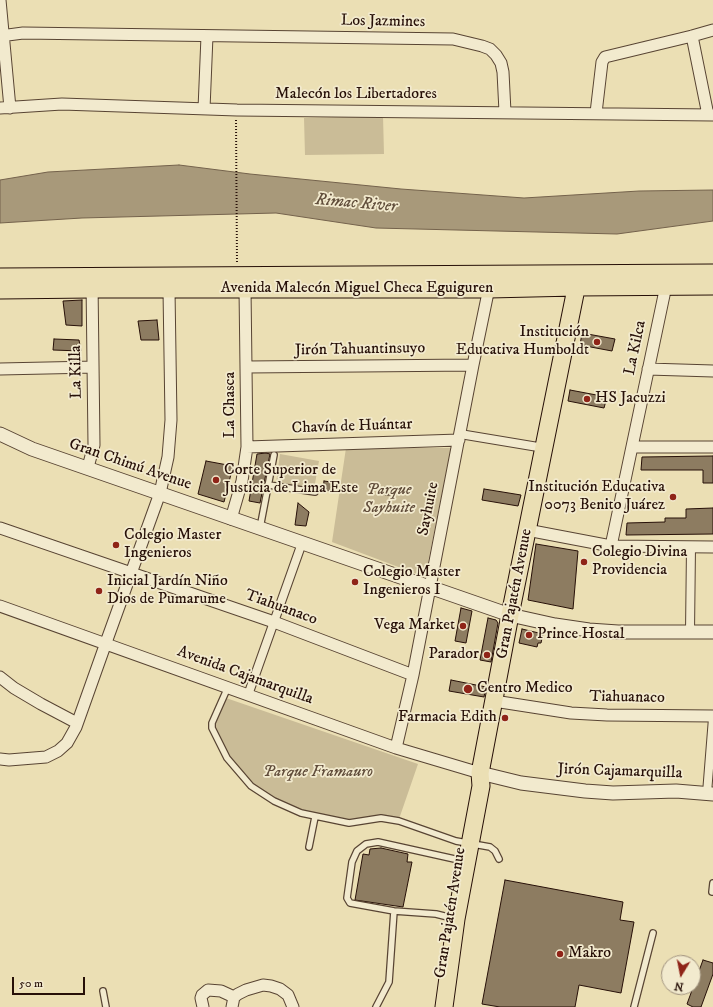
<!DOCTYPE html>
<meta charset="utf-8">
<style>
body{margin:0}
#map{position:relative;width:713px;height:1007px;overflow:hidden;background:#ebdfb4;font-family:"IM FELL DW Pica",serif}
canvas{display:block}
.north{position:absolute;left:661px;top:955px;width:40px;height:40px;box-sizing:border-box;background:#f2eace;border:1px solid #a1937f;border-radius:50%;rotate:190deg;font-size:11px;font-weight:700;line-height:16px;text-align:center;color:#271008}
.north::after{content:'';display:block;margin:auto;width:14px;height:18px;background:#8f2418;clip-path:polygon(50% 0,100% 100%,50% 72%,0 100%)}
.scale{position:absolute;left:12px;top:977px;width:73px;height:18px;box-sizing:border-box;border:2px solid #271008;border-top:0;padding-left:5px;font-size:12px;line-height:14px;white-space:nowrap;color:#271008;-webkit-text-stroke:3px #f2eace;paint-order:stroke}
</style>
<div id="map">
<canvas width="713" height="1007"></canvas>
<div class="north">N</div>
<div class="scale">50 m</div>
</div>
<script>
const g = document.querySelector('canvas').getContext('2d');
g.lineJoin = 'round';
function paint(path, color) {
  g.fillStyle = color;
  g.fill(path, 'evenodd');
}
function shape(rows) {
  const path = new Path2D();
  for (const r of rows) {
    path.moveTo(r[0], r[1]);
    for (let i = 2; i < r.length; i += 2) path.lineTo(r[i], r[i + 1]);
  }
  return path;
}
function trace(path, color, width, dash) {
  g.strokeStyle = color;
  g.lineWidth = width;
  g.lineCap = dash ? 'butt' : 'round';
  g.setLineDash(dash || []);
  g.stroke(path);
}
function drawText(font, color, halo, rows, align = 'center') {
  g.font = font + ' "IM FELL DW Pica",serif';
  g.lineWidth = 3.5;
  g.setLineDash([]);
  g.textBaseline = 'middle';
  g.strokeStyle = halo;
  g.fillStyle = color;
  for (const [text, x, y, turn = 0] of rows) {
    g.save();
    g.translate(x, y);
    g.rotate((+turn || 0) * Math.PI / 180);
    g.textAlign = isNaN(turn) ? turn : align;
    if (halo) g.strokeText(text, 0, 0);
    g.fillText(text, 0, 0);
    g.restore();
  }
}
paint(shape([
 [383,116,384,154,305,155,304,118],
 [346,448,451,448,425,577,332,542],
 [280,454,319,461,314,489,276,483],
 [226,698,418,764,399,819,351,822,303,812,262,791,249,782,229,759,214,727]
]), '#cabc97');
const water = shape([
 [179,165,250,174,401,189,524,198,639,191,713,190,713,221,617,234,376,228,276,213,82,218,0,223,0,180,48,172,179,165]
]);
paint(water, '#a8997a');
trace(water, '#74624c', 1);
const building = shape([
 [82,300,82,326,66,325,63,301,82,300],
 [157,320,159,340,141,340,138,321,157,320],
 [582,333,615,339,612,351,580,345,582,333],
 [54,339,79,340,81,351,53,350,54,339],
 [570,390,607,397,604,408,568,401,570,390],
 [266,453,270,454,260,503,249,501,257,454,266,453],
 [713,456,713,483,703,483,703,470,641,470,642,457,713,456],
 [206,461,233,466,224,502,198,494,206,461],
 [324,481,338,483,337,492,323,490,324,481],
 [385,487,396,487,396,495,385,495,385,487],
 [484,489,521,495,518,506,482,500,484,489],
 [298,503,309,512,306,526,295,525,298,503],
 [713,508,713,534,626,535,627,523,665,522,665,518,686,518,686,509,713,508],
 [536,544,578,551,573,609,528,600,536,544],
 [461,608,472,611,466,643,455,641,461,608],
 [488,618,496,620,498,623,491,662,480,660,488,618],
 [522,629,543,634,541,643,538,643,537,647,519,643,522,629],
 [451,680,486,687,484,697,449,691,451,680],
 [381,848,408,854,407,862,412,862,403,907,355,900,363,854,369,855,370,849,381,848],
 [505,880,623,902,620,920,634,922,621,993,579,985,575,1007,500,1007,482,1004,505,880],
 [703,960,713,963,713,974,701,1007,693,1007,687,1004,703,960]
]);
paint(building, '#8d7c61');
trace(building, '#271008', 1);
const service = shape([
 [269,485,315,492],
 [260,528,274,455],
 [228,687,212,723,212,728,227,758,251,786,274,801,301,813,349,823,381,818,399,821,456,841,490,847,495,851,499,859],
 [309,847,315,817],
 [712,892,713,883],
 [448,917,436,914,394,911,350,903,347,898,352,862,357,851,366,844,378,842,459,860],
 [103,991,106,1007],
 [376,1007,389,982,394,911],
 [634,1007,653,933]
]);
const pedestrian = shape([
 [460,434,544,448],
 [690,632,691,547],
 [248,695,302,543],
 [707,793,713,718]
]);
const minor = shape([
 [0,0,10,108],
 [0,36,23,33,453,39,482,46,490,49,496,55,501,63,503,72,505,112],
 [692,36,708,115],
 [0,108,62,104,237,110,713,115],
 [204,109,207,36],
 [596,113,602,62,605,57,692,36,713,30],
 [247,367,473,365],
 [0,369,93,367],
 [648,369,713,371],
 [247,447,459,440],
 [632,447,713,447],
 [88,467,94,445,92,282],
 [231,519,242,481,247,447,245,289],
 [0,528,274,622,413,675],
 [527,530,611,546,713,547],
 [611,546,667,281],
 [0,606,396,748,480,773],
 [0,677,14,688,41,704,77,723],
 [494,701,571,713,607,715,713,716],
 [396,748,413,675,473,365,490,283],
 [0,759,9,760,46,757,58,751,67,743,76,727,108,637,160,493,168,457,171,420,169,290],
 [203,1007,201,998,202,995,208,990,221,991,234,997],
 [232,1007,234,997,238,994,246,990,263,985,271,986,280,989,288,995,293,1007]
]);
const tertiary = shape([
 [0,434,32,449,510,615,555,625,589,630,618,632,713,632],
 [480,773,521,783,585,791,613,793,676,791,713,794]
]);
const primary = shape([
 [0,277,713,273],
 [0,290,92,289,489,289,576,287,713,286],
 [444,1007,456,919,481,786,480,773,510,615,579,274]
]);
trace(service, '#584433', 8);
trace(pedestrian, '#584433', 10);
trace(minor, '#584433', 13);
trace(tertiary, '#584433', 15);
trace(primary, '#271008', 19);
trace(shape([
 [236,120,237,264]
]), '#271008', 2, [1, 2]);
trace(service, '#f2eace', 5.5);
trace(pedestrian, '#f2eace', 8);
trace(minor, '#f2eace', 11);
trace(tertiary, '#f2eace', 13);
trace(primary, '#ebdfb4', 17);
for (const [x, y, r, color] of [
 [597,342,4,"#8f2418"],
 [587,399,4,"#8f2418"],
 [216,480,4,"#8f2418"],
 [673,497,4,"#8f2418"],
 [116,545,4,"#8f2418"],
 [584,562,4,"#8f2418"],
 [355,582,4,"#8f2418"],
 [99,591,4,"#8f2418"],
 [463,626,4,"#8f2418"],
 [529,635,4,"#8f2418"],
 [487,655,4,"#8f2418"],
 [468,689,5,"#8f2418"],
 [505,718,4,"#8f2418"],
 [560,954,4,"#8f2418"]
]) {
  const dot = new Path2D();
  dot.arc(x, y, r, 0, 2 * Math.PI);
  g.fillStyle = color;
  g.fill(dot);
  trace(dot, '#f2eace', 1.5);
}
drawText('16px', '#271008', '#f2eace', [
 ["Los Jazmines",383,22,1],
 ["Malecón los Libertadores",356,95],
 ["Avenida Malecón Miguel Checa Eguiguren",357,289],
 ["La Kilca",636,348,-78],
 ["Jirón Tahuantinsuyo",360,350,-1],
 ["La Killa",77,372,-91],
 ["La Chasca",231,405,-90],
 ["Chavín de Huántar",352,427,-2],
 ["Gran Chimú Avenue",130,465,19],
 ["Sayhuite",429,509,-79],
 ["Gran Pajatén Avenue",515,594,-79],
 ["Tiahuanaco",281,608,20],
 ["Avenida Cajamarquilla",245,676,20],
 ["Tiahuanaco",627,698,1],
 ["Jirón Cajamarquilla",620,772,2],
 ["Gran Pajatén Avenue",451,913,-81]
]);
drawText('16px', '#271008', '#f2eace', [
 ["Institución",589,333,"right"],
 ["Educativa Humboldt",589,351,"right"],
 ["HS Jacuzzi",595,399],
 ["Corte Superior de",224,471],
 ["Justicia de Lima Este",224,489],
 ["Institución Educativa",665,488,"right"],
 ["0073 Benito Juárez",665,506,"right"],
 ["Colegio Master",124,536],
 ["Ingenieros",124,554],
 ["Colegio Divina",592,553],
 ["Providencia",592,571],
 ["Colegio Master",363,573],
 ["Ingenieros I",363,591],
 ["Inicial Jardín Niño",107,582],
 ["Dios de Pumarume",107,600],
 ["Vega Market",455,626,"right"],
 ["Prince Hostal",537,635],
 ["Parador",479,655,"right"],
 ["Centro Medico",477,689],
 ["Farmacia Edith",497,718,"right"],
 ["Makro",568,954]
], 'left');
drawText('italic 16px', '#604c3a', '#f2eace', [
 ["Parque",389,491],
 ["Sayhuite",389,509],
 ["Parque Framauro",318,773]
]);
drawText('italic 17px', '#614e3b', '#f2eace', [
 ["Rimac River",356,204,5]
]);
</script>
